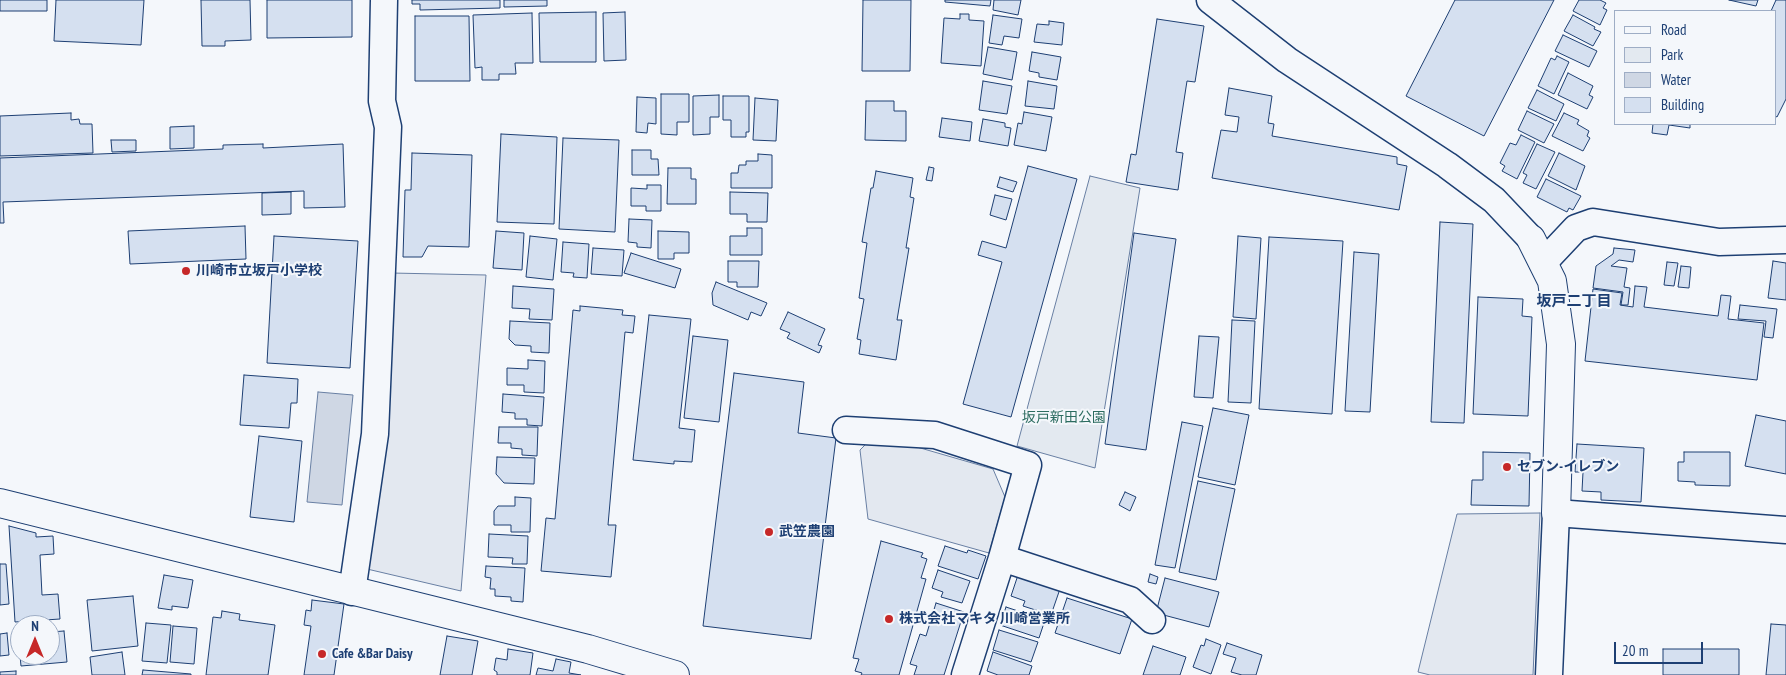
<!DOCTYPE html>
<meta charset="utf-8">
<style>
body{margin:0}
#map{position:relative;width:1786px;height:675px;overflow:hidden;background:#f4f7fb;font-family:"PT Sans Narrow",sans-serif}
canvas{display:block}
.legend{position:absolute;left:1614px;top:10px;width:162px;height:115px;box-sizing:border-box;background:#f4f7fb;border:1px solid #9eadc5;margin:0;padding:6px 9px;list-style:none;font-size:15px;color:#1d3f73}
.legend li{display:flex;align-items:center;gap:10px;height:25px}
.legend b{width:25px;border:1px solid #9eadc5}
.north{position:absolute;left:10px;top:615px;width:50px;height:50px;box-sizing:border-box;background:#f4f7fb;border:1px solid #9eadc5;border-radius:50%;rotate:0deg;font-size:14px;font-weight:700;line-height:20px;text-align:center;color:#1d3f73}
.north::after{content:'';display:block;margin:auto;width:18px;height:22px;background:#c62828;clip-path:polygon(50% 0,100% 100%,50% 72%,0 100%)}
.scale{position:absolute;left:1614px;top:642px;width:89px;height:22px;box-sizing:border-box;border:2px solid #1d3f73;border-top:0;padding-left:6px;font-size:15px;line-height:18px;white-space:nowrap;color:#1d3f73;-webkit-text-stroke:4px #f4f7fb;paint-order:stroke}
</style>
<div id="map">
<canvas width="1786" height="675"></canvas>
<ul class="legend">
<li><b style="height:6px;background:#f4f7fb"></b>Road</li>
<li><b style="height:14px;background:#e3e9f0"></b>Park</li>
<li><b style="height:14px;background:#cfd7e4"></b>Water</li>
<li><b style="height:14px;background:#d5e0f0"></b>Building</li>
</ul>
<div class="north">N</div>
<div class="scale">20 m</div>
</div>
<script>
const g = document.querySelector('canvas').getContext('2d');
g.lineJoin = 'round';
function paint(path, color) {
  g.fillStyle = color;
  g.fill(path, 'evenodd');
}
function shape(rows) {
  const path = new Path2D();
  for (const r of rows) {
    path.moveTo(r[0], r[1]);
    for (let i = 2; i < r.length; i += 2) path.lineTo(r[i], r[i + 1]);
  }
  return path;
}
function trace(path, color, width, dash) {
  g.strokeStyle = color;
  g.lineWidth = width;
  g.lineCap = dash ? 'butt' : 'round';
  g.setLineDash(dash || []);
  g.stroke(path);
}
function drawText(font, color, halo, rows, align = 'center') {
  g.font = font + ' "PT Sans Narrow","Noto Sans JP",sans-serif';
  g.lineWidth = 4;
  g.setLineDash([]);
  g.textBaseline = 'middle';
  g.strokeStyle = halo;
  g.fillStyle = color;
  for (const [text, x, y, turn = 0] of rows) {
    g.save();
    g.translate(x, y);
    g.rotate((+turn || 0) * Math.PI / 180);
    g.textAlign = isNaN(turn) ? turn : align;
    if (halo) g.strokeText(text, 0, 0);
    g.fillText(text, 0, 0);
    g.restore();
  }
}
const green = shape([
 [1090,176,1140,188,1095,468,1017,446,1090,176]
]);
paint(green, '#e3e9f0');
trace(green, '#687fa3', 1);
const parking = shape([
 [391,273,486,275,461,591,367,569,391,273],
 [869,441,910,445,993,469,1005,497,989,553,868,519,860,450,869,441],
 [1540,513,1533,675,1430,675,1418,672,1457,514,1540,513]
]);
paint(parking, '#e3e8f0');
trace(parking, '#687fa3', 1);
const water = shape([
 [318,392,353,395,342,505,307,502,318,392]
]);
paint(water, '#cfd7e4');
trace(water, '#687fa3', 1);
const building = shape([
 [0,0,47,0,47,11,0,11,0,0],
 [56,0,144,0,141,45,54,41,56,0],
 [201,0,250,0,251,40,225,41,225,46,202,46,201,0],
 [267,0,352,0,352,37,267,38,267,0],
 [412,0,500,0,500,8,420,10,420,4,412,4,412,0],
 [504,0,547,0,547,6,504,7,504,0],
 [863,0,911,0,910,71,862,71,863,0],
 [945,0,991,0,990,6,945,2,945,0],
 [994,0,1021,0,1018,15,993,10,994,0],
 [1455,0,1554,0,1484,136,1406,96,1455,0],
 [1579,0,1600,0,1606,3,1603,8,1607,10,1600,25,1573,11,1579,0],
 [1729,0,1758,0,1756,6,1729,0],
 [1776,0,1786,0,1786,99,1777,117,1775,116,1775,11,1771,11,1776,0],
 [596,12,596,62,540,62,539,13,596,12],
 [625,12,626,60,604,61,603,13,625,12],
 [532,13,533,63,515,63,516,74,499,74,499,80,482,80,482,67,475,68,473,15,532,13],
 [960,14,969,14,969,20,984,21,981,66,941,63,944,18,960,19,960,14],
 [993,15,1022,19,1019,38,1004,36,1002,45,989,43,993,15],
 [1573,15,1595,27,1594,29,1601,32,1593,46,1564,31,1573,15],
 [415,16,469,16,470,81,415,81,415,16],
 [1157,19,1204,26,1195,82,1187,81,1176,152,1183,153,1178,190,1126,182,1131,154,1136,155,1157,19],
 [1049,21,1064,23,1062,45,1034,42,1037,24,1049,25,1049,21],
 [1563,35,1597,51,1589,67,1555,51,1563,35],
 [988,47,1017,52,1012,80,983,74,988,47],
 [1032,52,1061,57,1057,80,1039,77,1039,73,1029,71,1032,52],
 [1557,56,1569,62,1554,94,1538,86,1551,58,1555,60,1557,56],
 [1568,73,1593,86,1589,95,1593,97,1587,109,1558,95,1568,73],
 [983,81,1012,86,1007,114,979,110,983,81],
 [1028,81,1057,86,1054,109,1025,106,1028,81],
 [1229,88,1272,96,1268,123,1274,124,1272,136,1397,157,1397,164,1407,166,1399,210,1212,178,1221,130,1237,132,1239,117,1225,115,1229,88],
 [1537,90,1564,104,1556,121,1528,108,1537,90],
 [661,94,689,94,689,122,677,122,677,135,661,134,661,94],
 [719,95,719,117,710,117,710,134,693,135,693,96,719,95],
 [723,96,749,96,749,132,746,132,746,137,731,137,731,120,723,120,723,96],
 [637,97,656,98,656,124,648,123,647,133,636,132,637,97],
 [755,98,778,100,776,141,753,140,755,98],
 [866,101,894,101,894,111,906,111,906,141,865,140,866,101],
 [1527,111,1554,124,1544,143,1518,130,1527,111],
 [1024,112,1052,117,1046,151,1014,145,1018,123,1022,124,1024,112],
 [71,113,71,120,79,119,80,124,92,124,93,153,0,156,0,116,71,113],
 [1564,113,1579,120,1577,124,1589,131,1587,136,1590,138,1583,151,1552,136,1564,113],
 [942,118,972,122,970,141,939,137,942,118],
 [983,119,1005,123,1005,127,1011,128,1008,146,979,141,983,119],
 [1653,124,1690,124,1690,128,1669,125,1667,135,1652,133,1653,124],
 [194,126,194,148,170,149,170,127,194,126],
 [501,134,557,137,554,224,497,222,501,134],
 [1521,135,1535,142,1517,179,1502,171,1505,166,1500,163,1510,143,1516,145,1521,135],
 [563,138,619,140,615,232,559,229,563,138],
 [111,140,136,140,136,151,112,152,111,140],
 [263,144,263,148,343,144,345,207,304,208,304,191,3,202,4,223,0,223,0,158,223,149,223,145,263,144],
 [1537,144,1555,152,1536,189,1523,183,1527,175,1523,173,1537,144],
 [632,150,651,150,651,159,658,159,659,175,632,175,632,150],
 [412,153,472,155,469,247,428,246,422,257,403,257,405,190,411,190,412,153],
 [1559,153,1585,166,1576,190,1548,176,1559,153],
 [758,154,772,155,772,188,731,188,731,173,738,173,739,165,746,165,746,161,758,161,758,154],
 [1028,166,1077,179,1011,417,963,404,1002,262,978,255,982,241,1006,248,1028,166],
 [929,167,934,168,932,181,926,180,929,167],
 [668,168,691,168,691,179,696,179,696,204,667,204,668,168],
 [876,171,913,178,910,197,914,198,906,248,909,248,897,320,902,320,896,360,859,354,861,340,857,339,864,299,859,298,867,243,862,242,871,188,873,188,876,171],
 [1000,177,1017,182,1013,192,997,187,1000,177],
 [1546,179,1581,196,1573,210,1569,208,1567,212,1537,197,1546,179],
 [647,185,661,185,661,211,646,211,646,206,631,206,631,188,647,189,647,185],
 [291,192,291,214,262,215,262,193,291,192],
 [730,192,768,193,767,222,747,222,747,214,730,214,730,192],
 [995,195,1012,199,1006,220,990,215,995,195],
 [629,219,652,220,651,248,637,247,637,243,628,242,629,219],
 [1440,222,1473,224,1464,423,1431,422,1440,222],
 [245,226,246,259,130,264,128,231,245,226],
 [747,228,762,228,762,255,730,255,730,236,747,236,747,228],
 [496,231,524,233,522,270,493,268,496,231],
 [658,231,689,232,689,253,674,253,674,259,658,259,658,231],
 [1134,233,1176,239,1146,450,1105,444,1134,233],
 [274,236,358,241,350,368,267,363,274,236],
 [530,236,557,239,553,280,526,277,530,236],
 [1238,236,1261,238,1256,319,1233,317,1238,236],
 [1269,237,1343,241,1332,414,1259,409,1269,237],
 [563,242,589,244,587,278,573,277,574,273,561,272,563,242],
 [593,248,624,250,622,276,591,274,593,248],
 [1614,248,1635,250,1633,262,1619,260,1611,266,1627,268,1624,287,1630,288,1628,305,1621,305,1623,292,1593,288,1596,266,1613,254,1614,248],
 [1354,252,1379,254,1370,412,1345,411,1354,252],
 [631,253,681,269,675,288,624,273,631,253],
 [728,261,759,261,758,287,737,287,737,282,728,282,728,261],
 [1773,261,1786,263,1786,300,1768,298,1773,261],
 [1667,262,1678,263,1674,286,1664,285,1667,262],
 [1681,266,1691,267,1689,288,1678,287,1681,266],
 [716,282,767,303,761,316,751,312,748,320,713,305,712,293,716,282],
 [513,286,554,289,552,320,529,319,530,309,512,308,513,286],
 [1635,286,1647,287,1644,307,1718,316,1721,295,1731,296,1728,319,1764,323,1757,380,1585,361,1593,289,1622,293,1620,305,1633,307,1635,286],
 [1478,297,1523,299,1522,316,1532,317,1528,416,1473,414,1478,297],
 [1740,305,1777,309,1773,338,1764,337,1766,321,1738,319,1740,305],
 [580,306,623,310,622,315,635,316,633,333,625,332,608,525,616,525,611,577,541,571,546,518,555,519,573,310,580,311,580,306],
 [788,312,825,329,818,345,822,346,819,353,787,338,790,333,780,329,788,312],
 [649,315,691,319,679,428,695,430,692,462,674,461,674,464,633,460,649,315],
 [1232,320,1255,321,1251,403,1228,402,1232,320],
 [510,321,550,323,549,353,531,352,531,346,515,345,509,339,510,321],
 [693,336,728,340,719,422,684,418,693,336],
 [1199,336,1219,337,1213,398,1194,397,1199,336],
 [528,360,545,361,544,393,524,392,524,385,507,385,507,368,528,369,528,360],
 [734,373,804,382,798,433,836,438,811,639,703,626,734,373],
 [244,375,298,379,297,403,291,403,289,428,240,425,244,375],
 [503,394,544,397,542,426,527,425,527,419,515,419,515,413,502,412,503,394],
 [1213,408,1249,415,1235,485,1198,477,1213,408],
 [1756,415,1786,421,1786,474,1745,466,1756,415],
 [1182,422,1203,426,1175,568,1155,565,1182,422],
 [499,427,538,427,537,456,522,455,522,449,511,448,511,443,498,443,499,427],
 [259,436,302,441,294,522,250,517,259,436],
 [1577,444,1644,448,1641,502,1601,500,1601,492,1582,491,1583,472,1575,472,1577,444],
 [1483,452,1530,453,1529,506,1471,505,1472,480,1483,480,1483,452],
 [1684,452,1730,452,1730,486,1695,485,1695,482,1678,481,1678,462,1684,462,1684,452],
 [497,457,535,458,534,484,504,483,496,474,497,457],
 [1198,481,1235,489,1216,580,1179,572,1198,481],
 [1125,492,1136,497,1130,511,1119,505,1125,492],
 [515,497,531,498,530,532,511,532,511,525,494,525,494,511,498,506,515,506,515,497],
 [9,526,36,533,36,537,53,536,54,554,40,555,42,595,58,594,60,619,15,622,9,526],
 [489,534,528,536,527,564,512,564,513,558,488,557,489,534],
 [881,541,923,553,921,557,927,559,921,578,926,579,899,675,861,675,862,673,855,671,859,659,853,658,881,541],
 [945,546,967,553,968,550,986,556,978,579,938,566,945,546],
 [0,564,6,564,9,604,0,605,0,564],
 [486,566,525,568,523,602,511,601,511,597,495,596,495,589,490,589,491,578,485,577,486,566],
 [1020,569,1062,583,1051,615,1023,606,1025,601,1011,596,1020,569],
 [938,570,970,581,962,603,941,597,943,592,932,588,938,570],
 [1150,574,1158,577,1156,584,1148,582,1150,574],
 [164,575,193,580,188,608,172,606,172,610,158,608,164,575],
 [1165,578,1219,592,1209,627,1156,613,1165,578],
 [133,596,138,646,92,651,87,600,133,596],
 [1067,598,1132,619,1120,654,1055,633,1067,598],
 [312,600,344,604,334,675,304,675,311,626,304,625,306,610,311,611,312,600],
 [936,603,964,612,944,675,914,675,917,666,910,664,920,634,926,636,936,603],
 [1006,607,1045,620,1039,638,1000,625,1006,607],
 [222,611,240,614,239,620,275,625,268,675,206,675,213,617,221,618,222,611],
 [146,623,171,625,167,663,142,661,146,623],
 [1771,624,1786,625,1786,675,1766,675,1771,624],
 [173,626,197,628,194,664,170,662,173,626],
 [999,630,1038,642,1031,662,993,650,999,630],
 [64,631,67,662,21,666,18,635,20,634,20,655,50,655,50,632,64,631],
 [7,633,9,655,0,656,0,634,7,633],
 [447,636,478,641,472,675,440,675,447,636],
 [1206,639,1221,645,1211,674,1193,667,1201,645,1204,646,1206,639],
 [1227,643,1262,655,1256,675,1242,675,1231,672,1236,658,1223,654,1227,643],
 [1153,646,1186,657,1180,675,1143,675,1153,646],
 [508,649,533,653,530,675,497,675,497,672,494,670,496,658,507,660,508,649],
 [1663,649,1739,649,1739,675,1663,675,1663,649],
 [122,652,125,675,92,675,90,657,122,652],
 [993,652,1032,666,1029,675,998,675,987,671,993,652],
 [556,659,571,662,569,673,581,675,536,675,538,668,553,671,556,659],
 [143,670,191,674,191,675,142,675,143,670],
 [16,671,16,675,0,675,0,672,16,671]
]);
paint(building, '#d5e0f0');
trace(building, '#1d3f73', 1);
const minor = shape([
 [1210,0,1287,60,1447,165,1494,200,1531,239],
 [1543,263,1576,228,1593,222,1719,242,1786,240],
 [846,430,935,435,1028,465,1002,558,965,675],
 [1002,558,1130,600,1152,620],
 [352,592,375,434,388,127,382,101,384,0],
 [1549,675,1556,513,1786,530]
]);
const tertiary = shape([
 [1531,239,1552,281,1561,344,1556,513],
 [0,503,588,649,675,675]
]);
trace(minor, '#1d3f73', 29);
trace(tertiary, '#1d3f73', 30);
trace(minor, '#f4f7fb', 26);
trace(tertiary, '#f4f7fb', 28);
for (const [x, y, r, color] of [
 [186,271,5,"#c62828"],
 [1507,467,5,"#c62828"],
 [769,532,5,"#c62828"],
 [889,619,5,"#c62828"],
 [322,654,5,"#c62828"]
]) {
  const dot = new Path2D();
  dot.arc(x, y, r, 0, 2 * Math.PI);
  g.fillStyle = color;
  g.fill(dot);
  trace(dot, '#f4f7fb', 2);
}
drawText('bold 14px', '#1d3f73', '#f4f7fb', [
 ["川崎市立坂戸小学校",196,271],
 ["セブン-イレブン",1517,467],
 ["武笠農園",779,532],
 ["株式会社マキタ 川崎営業所",899,619],
 ["Cafe &Bar Daisy",332,654]
], 'left');
drawText('14px', '#2c6c60', '#f4f7fb', [
 ["坂戸新田公園",1064,418]
]);
drawText('bold 15px', '#1d3f73', '#f4f7fb', [
 ["坂戸二丁目",1574,302]
]);
</script>
